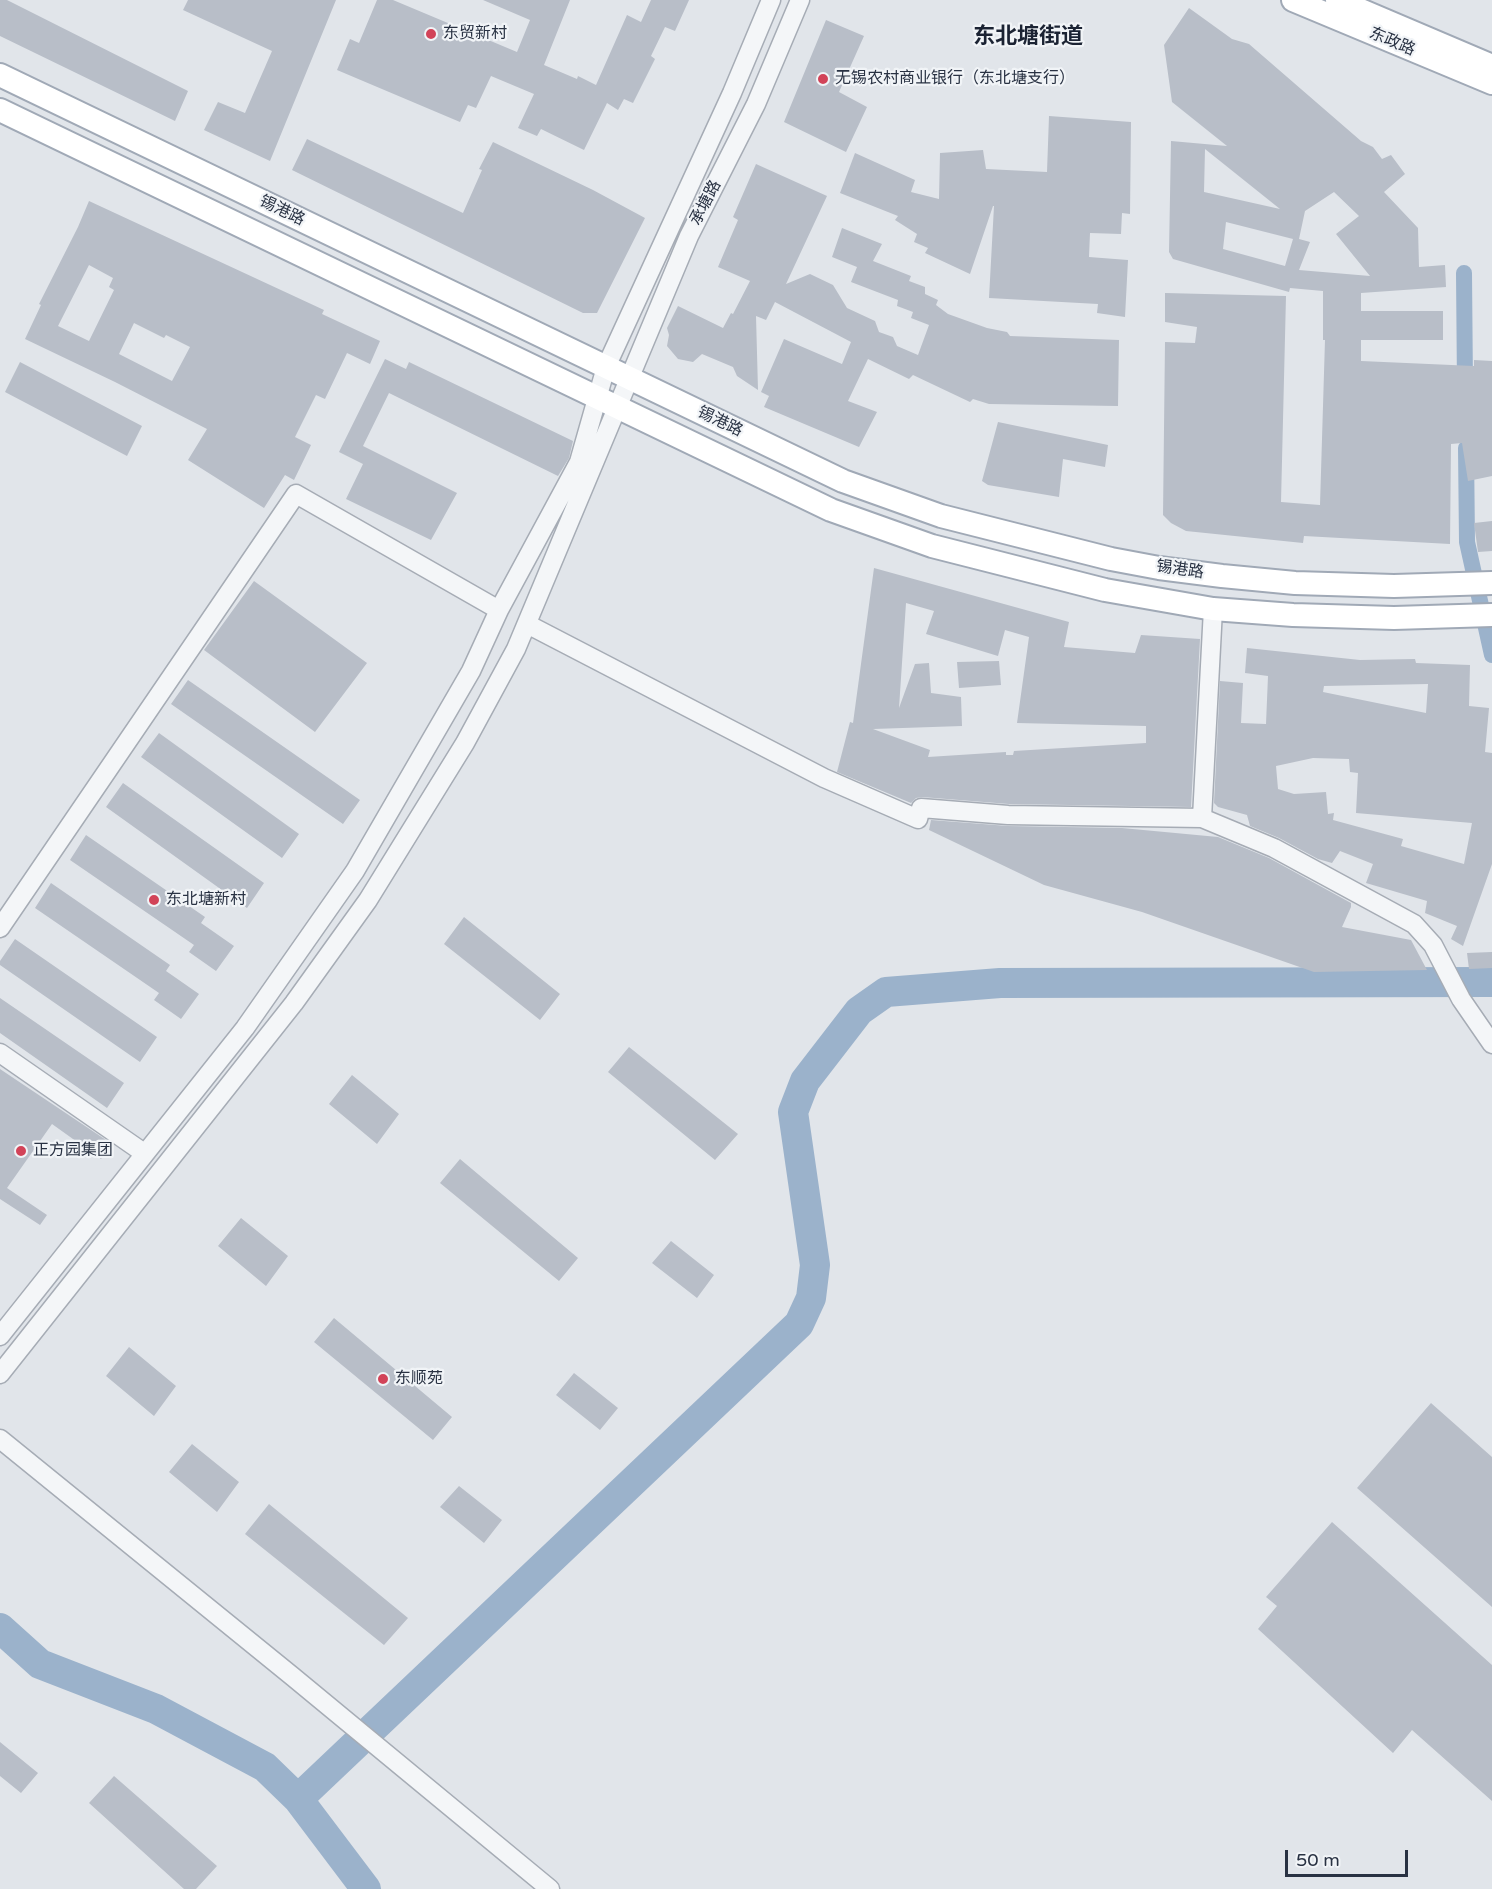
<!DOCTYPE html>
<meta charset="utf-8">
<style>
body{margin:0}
#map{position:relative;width:1492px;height:1889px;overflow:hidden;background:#e1e5ea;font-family:"Varela Round",sans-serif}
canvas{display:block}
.scale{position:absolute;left:1285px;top:1850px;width:123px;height:27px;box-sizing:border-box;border:3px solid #293243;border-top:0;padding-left:8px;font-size:18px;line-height:21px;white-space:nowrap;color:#293243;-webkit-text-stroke:4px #f1f4f7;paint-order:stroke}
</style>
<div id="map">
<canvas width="1492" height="1889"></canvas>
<div class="scale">50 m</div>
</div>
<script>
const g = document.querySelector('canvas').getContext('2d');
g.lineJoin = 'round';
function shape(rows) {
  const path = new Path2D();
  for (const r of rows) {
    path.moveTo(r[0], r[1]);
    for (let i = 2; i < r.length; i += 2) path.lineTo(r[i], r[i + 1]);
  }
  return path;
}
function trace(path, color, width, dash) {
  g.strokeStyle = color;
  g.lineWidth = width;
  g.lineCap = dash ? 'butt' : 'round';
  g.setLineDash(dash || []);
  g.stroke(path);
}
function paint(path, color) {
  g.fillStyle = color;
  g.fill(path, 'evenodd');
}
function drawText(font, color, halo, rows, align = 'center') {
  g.font = font + ' "Varela Round","Noto Sans SC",sans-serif';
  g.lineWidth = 4.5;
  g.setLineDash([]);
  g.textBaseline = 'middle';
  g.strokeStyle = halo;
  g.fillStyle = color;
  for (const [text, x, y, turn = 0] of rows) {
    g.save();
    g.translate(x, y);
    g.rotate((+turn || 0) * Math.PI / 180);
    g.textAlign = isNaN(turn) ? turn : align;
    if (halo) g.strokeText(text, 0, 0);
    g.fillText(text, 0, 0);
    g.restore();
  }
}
trace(shape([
 [1464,273,1465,387],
 [1466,448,1467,542,1492,655]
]), '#9bb2cb', 16);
trace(shape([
 [0,1628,40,1664,156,1709,265,1767,298,1799,366,1889],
 [298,1799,799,1324,811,1298,815,1265,793,1112,805,1081,859,1011,886,992,1000,983,1492,982]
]), '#9bb2cb', 30);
paint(shape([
 [0,0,7,0,188,91,175,121,0,36],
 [188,0,336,0,270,161,204,130,218,102,245,113,272,51,183,10],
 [377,0,393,0,517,52,530,20,483,0,570,0,544,65,577,79,578,76,596,85,627,15,641,22,651,0,689,0,675,31,665,27,651,56,655,59,633,103,624,99,618,110,607,103,584,150,541,129,537,136,518,128,534,94,491,76,476,108,468,105,460,122,337,70,350,39,359,43],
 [1189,8,1232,39,1249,44,1361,141,1373,147,1382,159,1391,155,1405,174,1384,192,1418,228,1419,267,1445,265,1446,287,1361,293,1361,311,1443,311,1443,340,1361,340,1361,361,1474,366,1474,360,1492,361,1492,476,1468,481,1462,443,1451,444,1450,544,1304,536,1303,543,1186,531,1171,523,1163,515,1165,342,1195,343,1197,327,1165,322,1165,293,1286,296,1281,502,1320,505,1325,340,1323,340,1323,291,1290,288,1289,292,1173,259,1169,252,1171,141,1227,146,1172,102,1164,45],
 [1205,149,1280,209,1204,192],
 [1334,192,1359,216,1336,234,1370,276,1299,270,1310,242,1299,239,1305,211],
 [1226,222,1293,239,1285,266,1223,249],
 [826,20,864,36,839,92,867,107,846,152,784,122],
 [1049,116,1131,122,1130,214,1122,213,1121,234,1090,233,1089,257,1128,260,1125,317,1097,313,1098,304,989,298,994,206,993,206,970,274,925,253,928,248,914,242,917,234,895,220,898,216,840,193,855,153,915,180,911,192,939,199,940,153,983,150,986,169,1047,172],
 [307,139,463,213,482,170,479,169,493,142,593,190,645,218,597,313,583,313,292,170],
 [756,164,827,196,786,284,810,274,833,285,847,308,875,321,879,332,893,337,897,346,918,355,929,325,911,318,913,312,897,306,898,300,851,282,857,267,832,257,842,228,882,244,873,261,911,276,909,281,925,287,925,294,938,300,936,305,948,314,987,328,1007,332,1010,336,1119,340,1118,406,989,404,973,399,970,402,913,375,909,379,868,359,848,401,877,412,859,447,764,407,769,396,761,392,784,339,842,364,851,342,775,302,766,320,756,316,758,390,737,376,733,367,702,354,693,362,678,359,667,346,669,335,667,328,678,306,723,328,731,313,733,314,750,281,718,267,738,220,733,217],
 [89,201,324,310,322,314,380,341,370,364,347,353,325,399,316,395,295,437,311,445,294,480,285,475,264,508,188,460,207,429,115,382,25,339,41,305,39,304,78,227],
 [89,265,113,278,109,287,114,290,89,341,58,326],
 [134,323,164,338,166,335,190,347,172,381,119,354],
 [385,359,406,369,409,362,573,441,569,458,558,476,389,393,363,446,457,493,431,540,346,499,363,464,339,452],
 [20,362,142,426,127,456,5,392],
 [998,422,1108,445,1105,467,1063,459,1059,497,988,485,982,481],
 [1492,521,1492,551,1478,552,1474,523],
 [874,568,1069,622,1064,647,1135,653,1141,635,1200,639,1191,807,1009,804,922,797,916,798,911,803,837,772,850,722,853,723],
 [906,603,934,611,926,634,998,656,1005,630,1029,637,1017,723,1146,726,1146,743,1014,751,1013,755,1006,755,1006,752,928,757,930,750,873,729,962,726,961,697,931,693,929,663,915,664,899,708],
 [254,581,367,663,315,732,204,650],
 [1247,648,1360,660,1415,659,1416,663,1470,665,1469,706,1489,708,1485,752,1492,753,1492,864,1463,946,1451,939,1457,926,1425,913,1427,901,1366,883,1373,864,1340,851,1332,863,1318,859,1279,838,1250,826,1247,815,1218,807,1214,803,1220,681,1243,683,1241,723,1266,724,1268,676,1245,673],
 [1428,684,1426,713,1323,692,1324,686],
 [1313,758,1349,759,1350,772,1358,773,1356,813,1472,823,1464,864,1401,846,1403,839,1333,820,1334,813,1328,814,1326,792,1294,794,1278,789,1276,766],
 [999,661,1001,685,959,688,957,662],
 [188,680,360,800,343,824,171,704],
 [159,733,299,834,282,858,141,757],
 [123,783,264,883,247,908,106,807],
 [931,820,1008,826,1122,828,1218,837,1269,858,1351,903,1351,907,1342,927,1411,940,1427,970,1314,972,1142,912,1044,885,929,830],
 [86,835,205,917,201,923,234,946,216,971,189,952,194,945,70,860],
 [51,883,170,965,166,971,199,994,181,1019,154,1000,159,993,35,908],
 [464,917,560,994,540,1020,444,944],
 [15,939,157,1037,140,1062,0,965,0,961],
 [1492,952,1492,968,1469,969,1467,953],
 [0,998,124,1083,107,1108,0,1033],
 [629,1047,738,1134,715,1160,608,1072],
 [0,1069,112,1144,101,1159,52,1124,7,1188,47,1215,40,1225,0,1199],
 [352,1075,399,1114,377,1144,329,1104],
 [460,1159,578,1258,559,1281,440,1183],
 [241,1218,288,1256,266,1286,218,1246],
 [671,1241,714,1275,697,1298,652,1263],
 [334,1318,452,1417,433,1440,314,1342],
 [129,1347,176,1386,154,1416,106,1376],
 [574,1373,618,1408,600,1430,556,1395],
 [1431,1403,1492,1457,1492,1607,1357,1488],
 [192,1444,239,1482,217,1512,169,1472],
 [459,1486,502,1520,484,1543,440,1507],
 [269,1504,408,1618,384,1645,245,1534],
 [1332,1522,1492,1665,1492,1801,1412,1730,1393,1753,1258,1629,1277,1606,1266,1597],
 [0,1742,38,1773,21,1793,0,1776],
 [114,1776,217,1866,196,1889,184,1889,89,1803]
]), '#b8bec8');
const minor = shape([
 [527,624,824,778,918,819,921,808,1008,815,1202,818,1274,848,1414,924,1433,945,1461,999,1492,1044],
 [1202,818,1213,609],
 [0,928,296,494,499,610],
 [0,1053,144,1153],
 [0,1336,245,1028,355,871,471,671,499,610,579,462,606,367,732,93,771,0],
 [0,1374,294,1003,368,900,465,743,516,649,689,236,756,104,800,0],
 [0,1439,292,1676,550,1889]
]);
const major = shape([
 [1293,0,1492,83],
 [1337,0,1492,66],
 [0,75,843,481,941,516,1111,559,1159,568,1222,576,1295,583,1394,586,1492,583],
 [0,110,831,510,932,546,1105,590,1213,609,1293,615,1394,618,1492,615]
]);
trace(minor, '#a6acb5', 21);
trace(major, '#a0a9b6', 26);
trace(minor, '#f4f6f8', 18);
trace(major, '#fff', 22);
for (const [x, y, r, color] of [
 [431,34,6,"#d24358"],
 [823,79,6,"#d24358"],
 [154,900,6,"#d24358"],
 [21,1151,6,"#d24358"],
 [383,1379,6,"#d24358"]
]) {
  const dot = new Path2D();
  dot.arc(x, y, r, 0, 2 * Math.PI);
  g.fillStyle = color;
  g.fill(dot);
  trace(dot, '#f1f4f7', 2);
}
drawText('16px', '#293243', '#f1f4f7', [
 ["东贸新村",443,34],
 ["无锡农村商业银行（东北塘支行）",835,79],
 ["东北塘新村",166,900],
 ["正方园集团",33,1151],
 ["东顺苑",395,1379]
], 'left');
drawText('16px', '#293243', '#f1f4f7', [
 ["东政路",1392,42,23],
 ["承塘路",706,203,-63],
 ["锡港路",282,211,26],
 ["锡港路",720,422,26],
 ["锡港路",1180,570,8]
]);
drawText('bold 22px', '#1b2333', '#f1f4f7', [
 ["东北塘街道",1028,37]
]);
</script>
